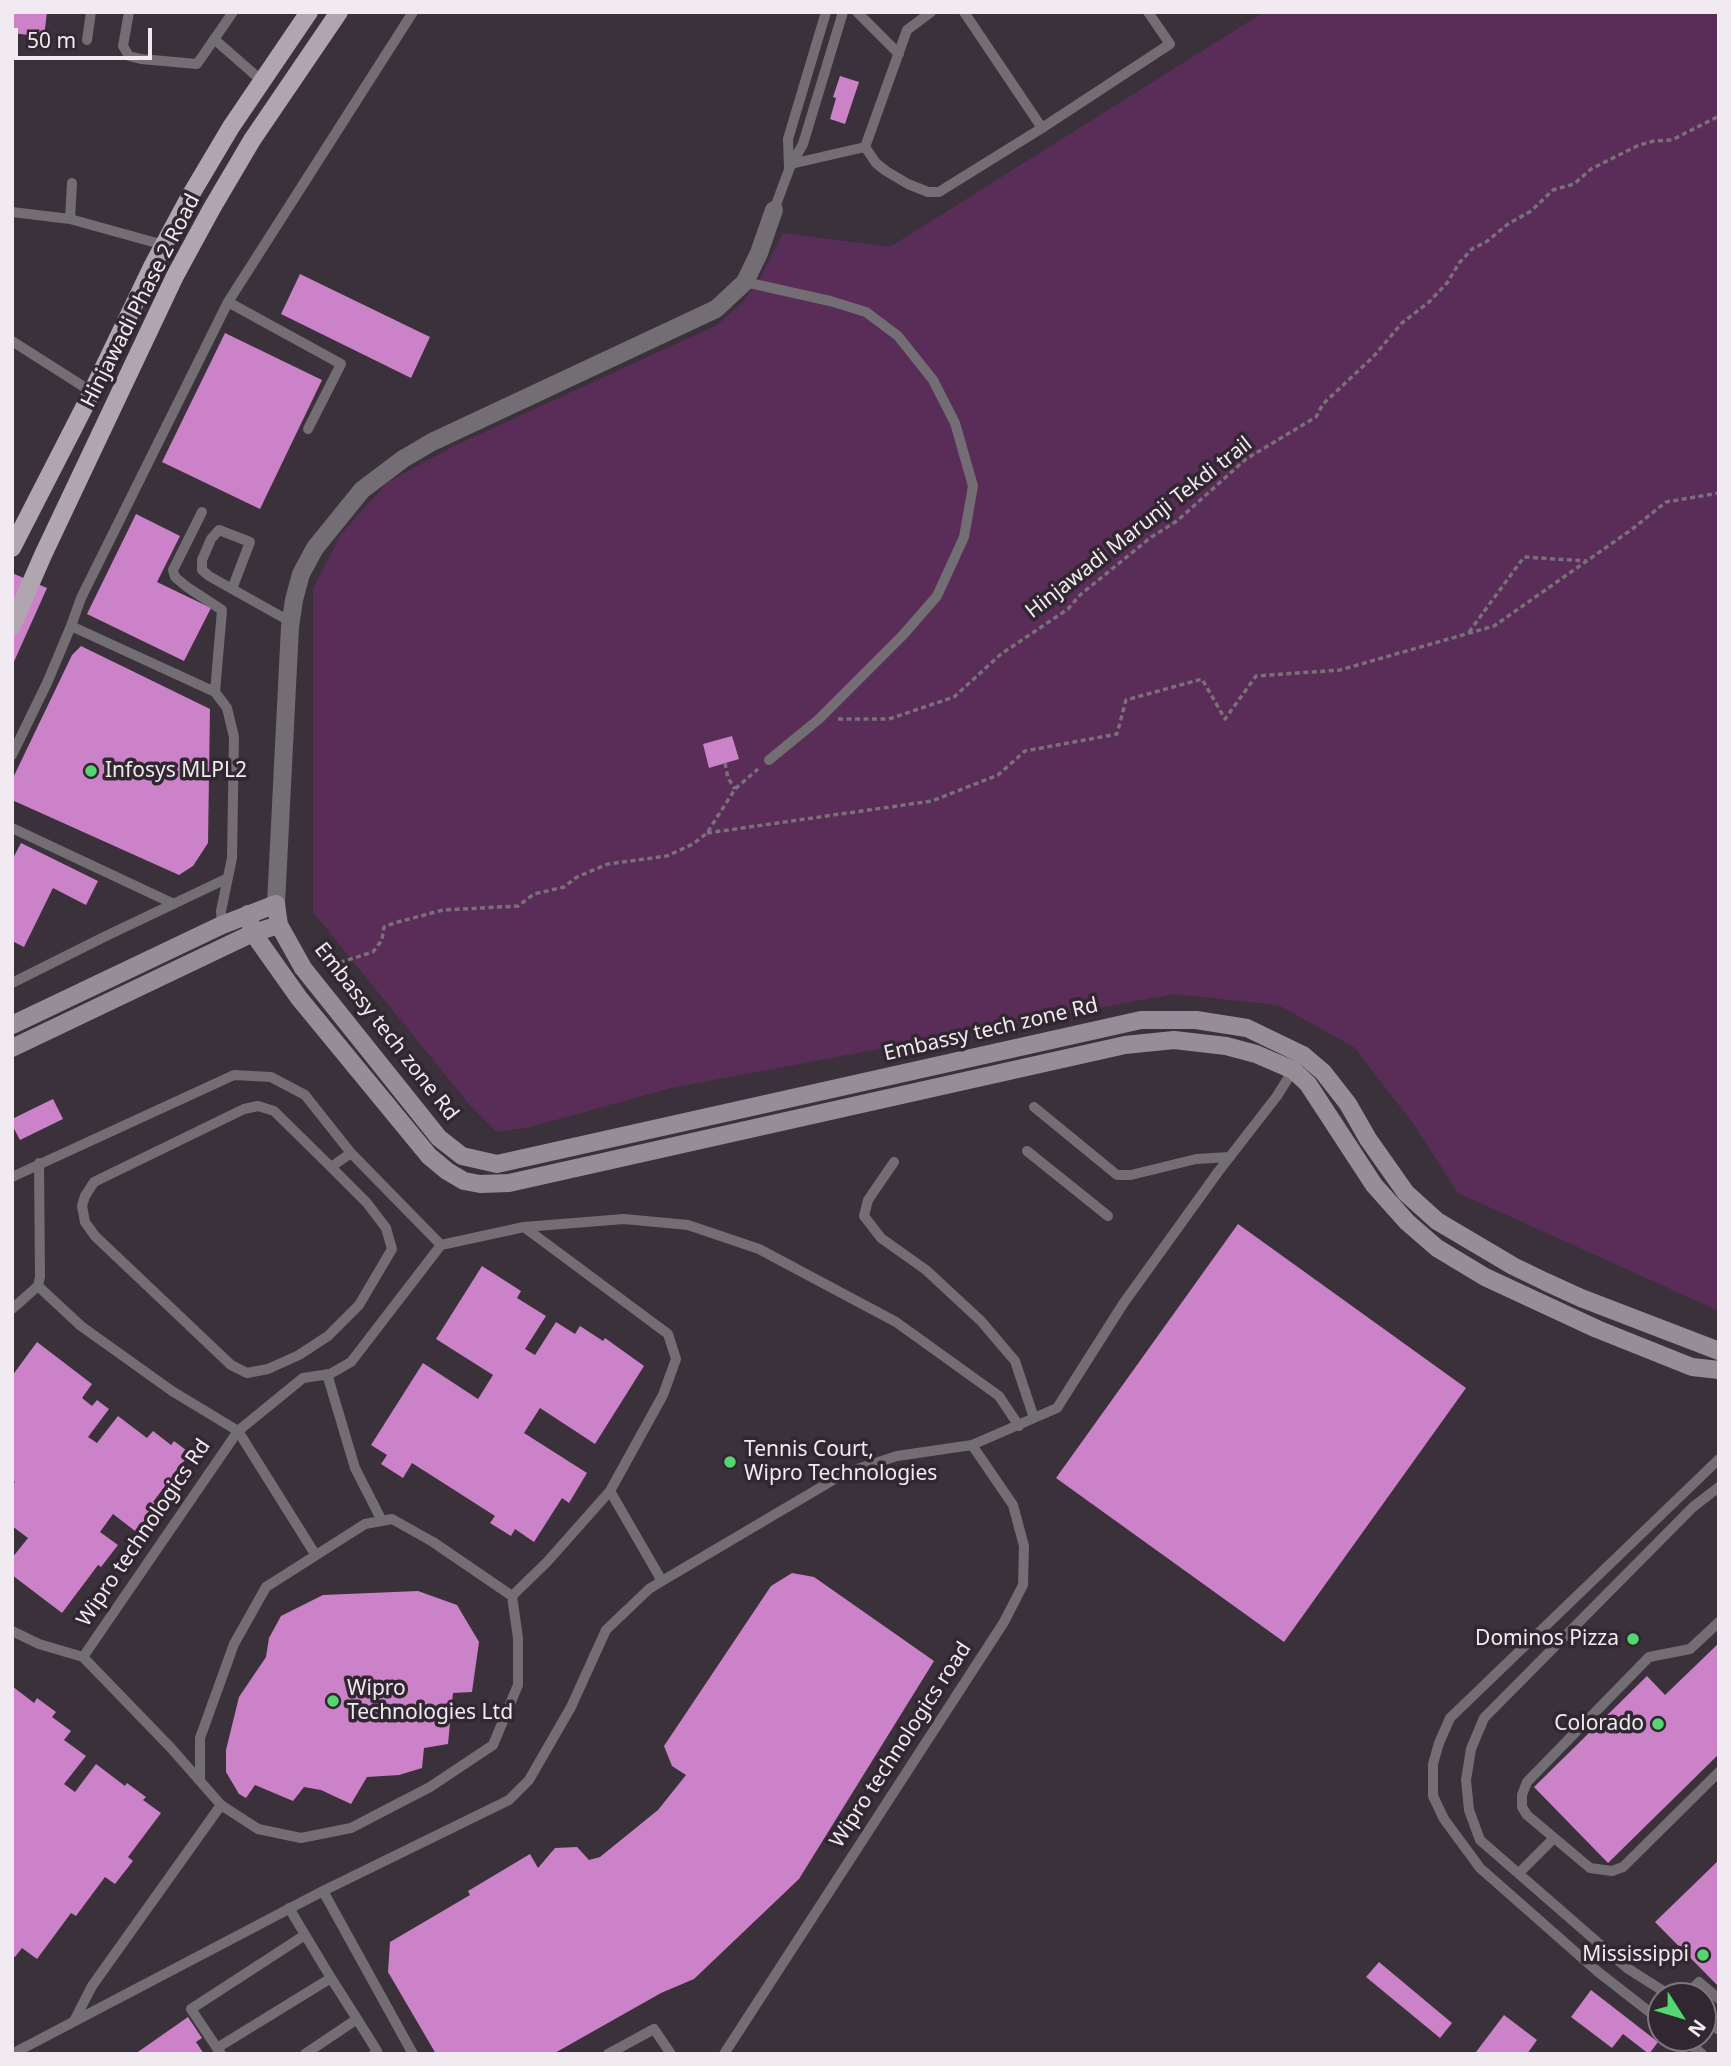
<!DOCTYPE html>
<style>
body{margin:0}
#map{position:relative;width:1731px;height:2066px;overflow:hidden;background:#3b313a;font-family:"Noto Sans",sans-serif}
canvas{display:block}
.frame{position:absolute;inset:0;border:14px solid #f1eaf0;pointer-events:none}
.north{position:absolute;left:1647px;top:1982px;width:70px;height:70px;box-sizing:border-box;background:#312730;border:2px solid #7e757d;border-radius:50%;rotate:127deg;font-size:19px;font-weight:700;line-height:28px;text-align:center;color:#f1eaf0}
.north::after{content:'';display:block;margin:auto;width:24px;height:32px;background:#54d672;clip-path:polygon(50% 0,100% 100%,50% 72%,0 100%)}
.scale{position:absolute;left:14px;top:28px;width:138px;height:32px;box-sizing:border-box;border:4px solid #f1eaf0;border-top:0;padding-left:9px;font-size:21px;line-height:24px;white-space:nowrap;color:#f1eaf0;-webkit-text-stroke:5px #312730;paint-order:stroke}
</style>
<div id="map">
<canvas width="1731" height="2066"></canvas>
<div class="frame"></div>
<div class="north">N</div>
<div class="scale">50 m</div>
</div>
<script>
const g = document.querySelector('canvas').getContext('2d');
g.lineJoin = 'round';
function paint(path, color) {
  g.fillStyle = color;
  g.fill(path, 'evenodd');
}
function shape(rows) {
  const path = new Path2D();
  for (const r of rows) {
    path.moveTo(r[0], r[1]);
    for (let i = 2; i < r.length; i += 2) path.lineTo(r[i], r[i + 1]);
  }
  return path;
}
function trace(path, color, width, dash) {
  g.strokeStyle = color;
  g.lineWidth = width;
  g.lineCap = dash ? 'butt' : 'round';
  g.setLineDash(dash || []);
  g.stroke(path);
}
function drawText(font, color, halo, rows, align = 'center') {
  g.font = font + ' "Noto Sans",sans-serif';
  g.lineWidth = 7;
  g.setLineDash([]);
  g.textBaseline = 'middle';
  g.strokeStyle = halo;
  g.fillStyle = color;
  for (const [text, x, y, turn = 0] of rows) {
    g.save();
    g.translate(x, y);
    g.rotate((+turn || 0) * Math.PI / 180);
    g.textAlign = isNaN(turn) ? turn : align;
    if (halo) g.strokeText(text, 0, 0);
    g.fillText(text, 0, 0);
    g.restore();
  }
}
paint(shape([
 [1264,12,1719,12,1719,1311,1458,1193,1415,1126,1354,1047,1278,1005,1173,994,671,1088,530,1127,497,1132,469,1104,313,912,313,589,341,534,388,482,452,447,717,325,742,303,758,282,783,233,890,247]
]), '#5a2d59');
paint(shape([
 [12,12,47,12,44,37,12,33],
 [840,76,859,82,845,124,830,119,836,98,833,97],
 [300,274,430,337,411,378,281,314],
 [225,333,322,380,260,509,162,462],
 [136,514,180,536,157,582,211,608,184,661,87,614],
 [12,573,47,588,12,666],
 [81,646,210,709,208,843,193,866,179,875,12,800,12,780,72,655],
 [732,736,739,759,709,768,703,744],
 [21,843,98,881,86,905,53,888,24,947,12,941,12,860],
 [53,1099,63,1119,20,1140,12,1125,12,1119],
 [1238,1224,1466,1388,1284,1642,1056,1478],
 [482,1266,521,1291,517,1298,546,1316,525,1349,535,1355,556,1322,575,1334,580,1326,603,1341,605,1338,644,1366,595,1444,540,1408,524,1433,587,1473,569,1503,562,1498,534,1542,515,1529,511,1536,490,1523,495,1516,412,1463,403,1478,381,1464,387,1455,371,1445,423,1363,478,1399,493,1375,436,1339],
 [37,1342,92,1384,82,1398,92,1406,97,1400,109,1409,88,1437,97,1443,118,1416,147,1438,153,1431,171,1445,174,1441,190,1453,153,1502,159,1506,139,1534,113,1514,100,1532,118,1545,101,1567,98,1565,62,1613,12,1575,12,1558,28,1538,12,1526,12,1485,15,1482,12,1479,12,1376],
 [792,1573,814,1577,934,1661,799,1879,694,1979,661,1993,553,2054,436,2054,388,1972,390,1942,470,1895,468,1891,530,1854,538,1868,555,1848,577,1847,589,1860,600,1857,658,1810,686,1775,672,1766,664,1746,771,1586],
 [418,1591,457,1605,479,1642,472,1692,453,1693,448,1744,424,1748,422,1768,399,1775,367,1777,351,1804,321,1790,304,1787,293,1801,255,1785,246,1798,239,1794,226,1772,226,1750,239,1697,266,1657,269,1638,281,1616,323,1595],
 [1719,1643,1719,1754,1608,1863,1534,1787,1647,1676,1665,1695],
 [12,1686,34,1703,37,1698,56,1712,52,1717,71,1731,64,1740,86,1756,64,1784,75,1792,96,1764,125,1786,127,1783,146,1797,143,1800,161,1813,128,1857,133,1861,115,1884,105,1877,76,1916,71,1913,37,1959,22,1948,15,1957,12,1955],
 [1719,1860,1719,1987,1655,1922],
 [1379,1962,1452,2023,1440,2038,1366,1977],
 [1591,1990,1658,2042,1649,2054,1623,2034,1612,2048,1571,2017],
 [1504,2015,1537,2040,1527,2054,1479,2054,1476,2052],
 [188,2017,202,2038,196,2042,204,2054,135,2054]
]), '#cb82c8');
trace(shape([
 [1469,632,1524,557,1587,561],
 [838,719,889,719,954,697,1001,654,1068,609,1080,595,1150,538,1177,521,1246,459,1316,417,1323,404,1373,357,1402,323,1429,302,1447,283,1459,263,1472,249,1486,242,1508,224,1531,211,1553,190,1574,184,1591,169,1639,145,1654,141,1672,140,1719,116],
 [725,763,728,778,735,789],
 [707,833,932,801,998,775,1025,751,1117,734,1126,700,1202,679,1225,719,1256,676,1340,670,1494,626,1631,530,1666,502,1719,493],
 [323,965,341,962,373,952,382,940,384,927,394,923,443,910,518,906,534,894,564,887,577,877,608,864,667,856,693,844,707,833,735,789,758,769]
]), '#797078', 3.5, [5, 3.5]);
trace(shape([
 [129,12,123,46,129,56,141,59,197,64,233,12],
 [857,12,899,54],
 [964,12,1042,128,1170,44,1148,12],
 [214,39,262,81],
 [87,40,91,12],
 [865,147,876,163,886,171,908,184,928,192,939,192,1042,128],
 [791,164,865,147,907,30,931,12],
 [789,167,788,139,826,12],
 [774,210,790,167,803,144,843,12],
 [12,212,70,219,164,245],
 [70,219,72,183],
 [745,282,830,301,866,312,898,336,933,380,955,423,973,486,964,537,937,596,903,635,819,719,769,760],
 [228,302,341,364,308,429],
 [12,341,92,392],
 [202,512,173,570,175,577,187,587,222,610,215,692],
 [232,589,250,542,219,530,211,539,202,560,202,570,209,576,291,622],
 [12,755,47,683,71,626],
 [12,828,174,904],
 [222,925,221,911,232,858,234,737,227,708,215,692,71,626,81,598,228,302,413,12],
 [12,983,106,936,228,878],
 [1034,1107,1117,1175,1131,1175,1196,1159,1230,1157],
 [1027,1151,1108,1216],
 [894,1162,868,1200,864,1216,881,1238,926,1270,981,1321,1015,1361,1034,1418],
 [331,1167,274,1111,258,1106,244,1109,94,1182,85,1196,82,1206,85,1222,95,1236,231,1365,247,1373,268,1369,299,1355,328,1336,359,1305,392,1249,386,1228,367,1203,331,1167,351,1153],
 [12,1177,234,1075,271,1077,305,1095,351,1153,441,1245,524,1227,624,1219,688,1225,759,1249,896,1322,999,1396,1019,1426],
 [38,1286,81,1326,172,1391,238,1431,303,1378,330,1374,351,1362,441,1245],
 [12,1309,38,1286,40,1277,39,1163],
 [327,1374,355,1468,382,1521],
 [610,1491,662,1581],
 [512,1596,547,1562,610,1491,663,1395,676,1359,668,1334,524,1227],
 [1719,1622,1690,1649,1649,1657,1527,1782,1522,1795,1522,1807,1527,1815,1590,1868,1612,1871,1623,1867,1719,1772],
 [12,1631,39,1644,83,1657,171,1748,221,1805,258,1829,301,1838,351,1828,430,1787,493,1745,518,1685,518,1638,512,1596,433,1542,392,1519,365,1524,266,1587,234,1644,200,1738,200,1779],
 [83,1657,238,1431,315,1554],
 [1519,1873,1554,1838],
 [323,1891,413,2054],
 [331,1978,357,2019],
 [1671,1996,1627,1968,1480,1840,1469,1810,1466,1780,1471,1749,1484,1718,1693,1507,1719,1487],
 [1685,1996,1699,1982,1719,1999],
 [1703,2018,1719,2030],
 [74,2021,92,1986,221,1805],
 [1661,2021,1597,1971,1480,1868,1444,1819,1433,1796,1433,1764,1439,1743,1450,1718,1719,1459],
 [1682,2038,1702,2054],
 [217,2048,191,2009,305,1935],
 [12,2054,323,1891,509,1800,529,1780,571,1707,606,1630,649,1589,662,1581,845,1473,897,1456,972,1445,1057,1408,1123,1304,1218,1172,1277,1096,1295,1067],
 [221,2054,217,2048,331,1978,289,1908],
 [305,2054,357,2019,377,2051,374,2054],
 [608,2054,654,2029,671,2054],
 [724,2054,1004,1622,1023,1585,1024,1546,1013,1505,972,1445]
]), '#736e73', 10);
trace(shape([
 [276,904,290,627,294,600,301,574,315,548,362,490,403,459,432,442,716,309,745,282,759,253,774,210]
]), '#736e73', 18);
trace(shape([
 [248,914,253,933,299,998,429,1156,447,1171,464,1181,480,1184,509,1183,1125,1045,1174,1040,1226,1046,1256,1054,1293,1070,1308,1084,1374,1185,1407,1222,1437,1248,1485,1277,1597,1329,1692,1367,1719,1370],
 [279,925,303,968,439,1138,462,1156,497,1164,1141,1020,1196,1020,1247,1028,1303,1055,1323,1072,1348,1104,1368,1139,1406,1193,1437,1221,1513,1266,1546,1282,1581,1298,1719,1351],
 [12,1025,222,925,276,904,279,925,253,933,12,1048]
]), '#968e96', 18);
trace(shape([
 [12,548,92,392,153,265,190,196,231,127,309,12],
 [12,626,43,555,175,276,212,208,252,140,339,12]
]), '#b1a6b0', 18);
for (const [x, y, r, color] of [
 [91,771,7,"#54d672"],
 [730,1462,7,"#54d672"],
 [1633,1639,7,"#54d672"],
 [333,1701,7,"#54d672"],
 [1658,1724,7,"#54d672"],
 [1703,1955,7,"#54d672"]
]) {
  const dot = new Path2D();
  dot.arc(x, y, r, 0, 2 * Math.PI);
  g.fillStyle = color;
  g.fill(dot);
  trace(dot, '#312730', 2.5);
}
drawText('21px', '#f1eaf0', '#312730', [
 ["Hinjawadi Phase 2 Road",141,301,-63],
 ["Hinjawadi Marunji Tekdi trail",1139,528,-38],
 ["Embassy tech zone Rd",991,1030,-13],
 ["Embassy tech zone Rd",386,1032,52],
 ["Wipro technologics Rd",144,1533,-56],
 ["Wipro technologics road",901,1745,-57]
]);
drawText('21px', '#f1eaf0', '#312730', [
 ["Infosys MLPL2",105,771],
 ["Tennis Court,",744,1450],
 ["Wipro Technologies",744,1474],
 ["Dominos Pizza",1619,1639,"right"],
 ["Wipro",347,1689],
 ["Technologies Ltd",347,1713],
 ["Colorado",1644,1724,"right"],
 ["Mississippi",1689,1955,"right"]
], 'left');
</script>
